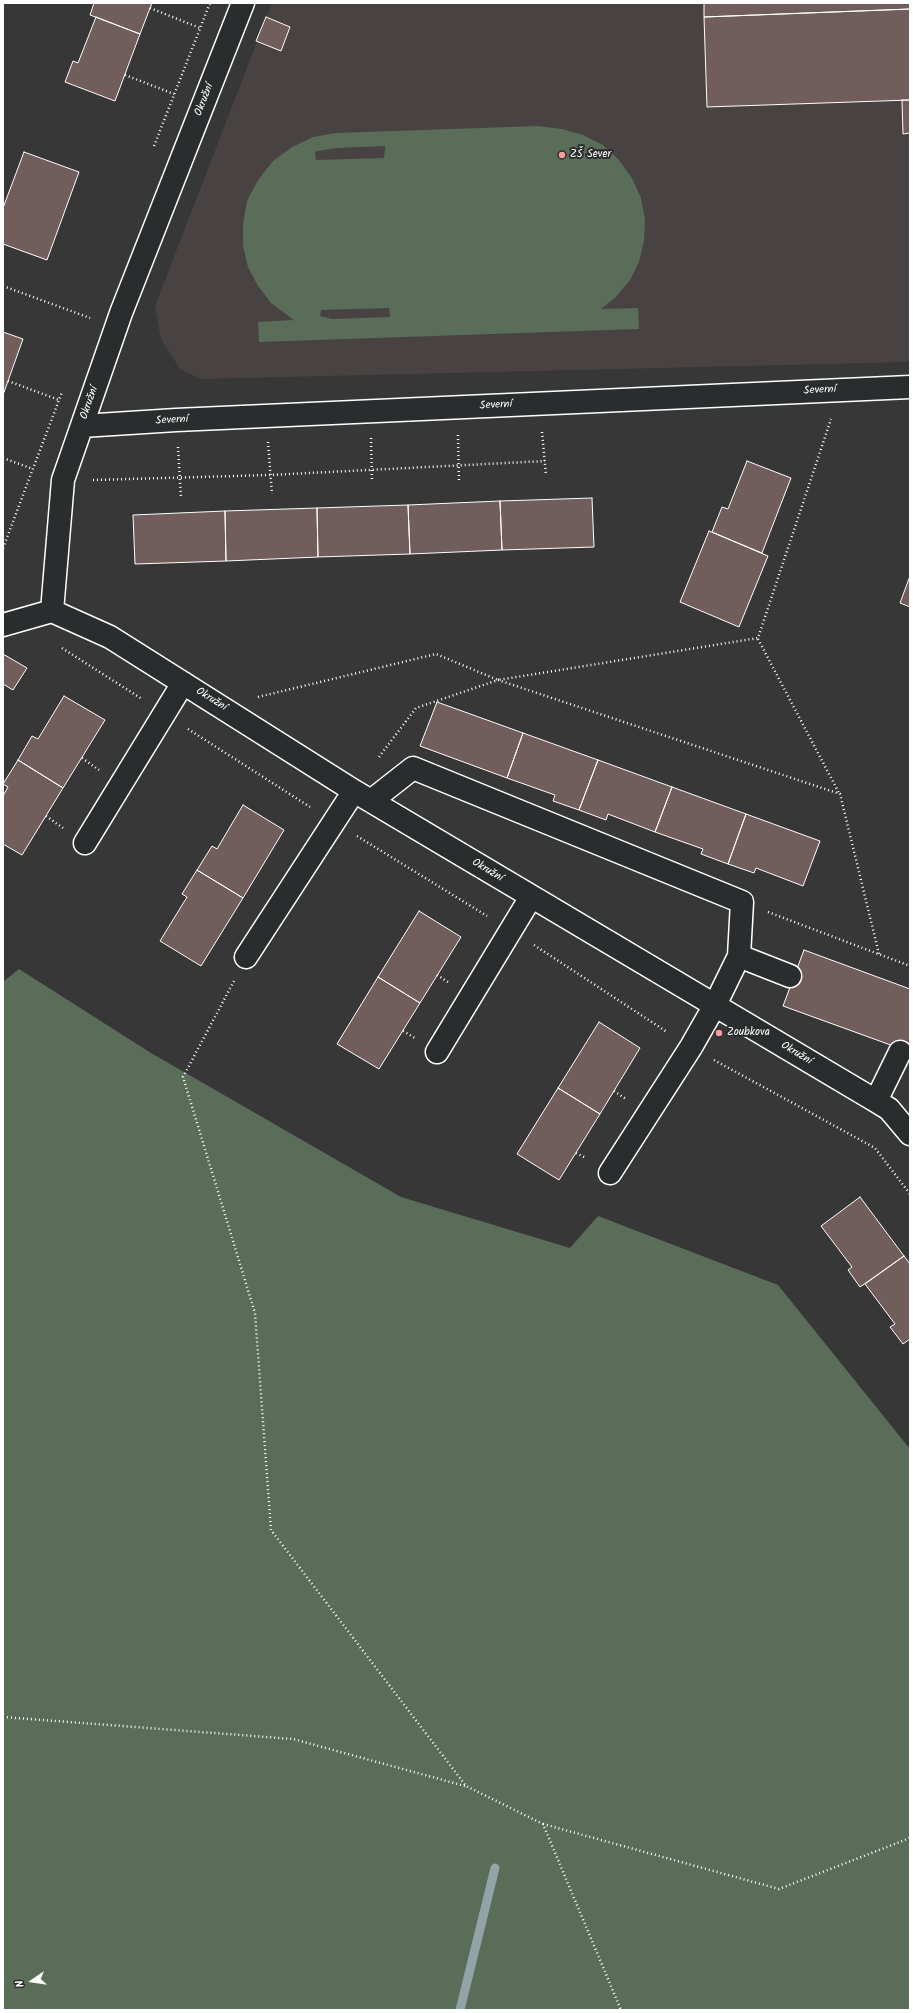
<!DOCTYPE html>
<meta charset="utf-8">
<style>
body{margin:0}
#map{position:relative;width:913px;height:2013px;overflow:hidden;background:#383737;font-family:Kalam,sans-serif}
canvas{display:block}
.frame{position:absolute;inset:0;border:4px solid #fff;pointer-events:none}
.north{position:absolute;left:12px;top:1961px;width:40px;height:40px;-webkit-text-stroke:3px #2a2d2e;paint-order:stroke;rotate:257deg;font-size:11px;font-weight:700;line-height:16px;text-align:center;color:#fff}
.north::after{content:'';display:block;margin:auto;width:14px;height:18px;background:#fff;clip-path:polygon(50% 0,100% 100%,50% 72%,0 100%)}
</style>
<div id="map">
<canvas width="913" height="2013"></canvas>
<div class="frame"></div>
<div class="north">N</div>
</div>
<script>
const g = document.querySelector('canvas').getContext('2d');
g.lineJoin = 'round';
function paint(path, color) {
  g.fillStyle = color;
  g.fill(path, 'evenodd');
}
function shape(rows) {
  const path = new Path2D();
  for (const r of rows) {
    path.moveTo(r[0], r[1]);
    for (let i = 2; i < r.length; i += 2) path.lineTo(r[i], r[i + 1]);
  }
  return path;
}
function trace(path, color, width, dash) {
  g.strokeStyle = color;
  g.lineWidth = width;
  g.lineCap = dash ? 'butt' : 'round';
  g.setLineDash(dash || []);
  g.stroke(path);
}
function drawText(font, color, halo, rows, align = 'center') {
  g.font = font + ' Kalam,sans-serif';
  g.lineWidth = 4;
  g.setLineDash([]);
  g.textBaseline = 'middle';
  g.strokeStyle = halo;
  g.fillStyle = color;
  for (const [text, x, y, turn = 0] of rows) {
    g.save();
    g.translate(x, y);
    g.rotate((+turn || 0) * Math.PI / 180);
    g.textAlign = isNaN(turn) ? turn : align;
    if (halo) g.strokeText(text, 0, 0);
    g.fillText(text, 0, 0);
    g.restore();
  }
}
paint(shape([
 [272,3,910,3,910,362,201,379,180,369,161,339,155,306]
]), '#494242');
paint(shape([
 [538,126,562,129,583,135,603,145,619,160,632,178,641,198,645,220,644,241,639,262,630,280,616,297,601,309,638,308,639,329,259,342,258,322,294,320,271,303,258,286,248,267,243,246,243,224,247,201,258,180,273,161,292,147,313,137,336,133],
 [385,146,384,158,316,160,315,152,318,151,337,148],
 [389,308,390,317,332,319,320,316,321,310],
 [19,969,151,1053,401,1197,570,1248,598,1216,778,1285,910,1449,910,2010,3,2010,3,982]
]), '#596d58');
trace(shape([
 [460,2010,495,1868]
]), '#93a4a9', 9);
const building = shape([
 [94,3,152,3,140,34,90,15,94,3],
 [704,3,910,3,910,9,704,17,704,3],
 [910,9,910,100,707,107,704,17,910,9],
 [96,17,140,34,115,101,65,82,73,61,78,63,96,17],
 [266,17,290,27,281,51,256,41,266,17],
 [902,100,910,100,910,133,903,134,902,100],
 [24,152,79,172,47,260,3,244,3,208,24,152],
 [3,332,23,339,3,395,3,332],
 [747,461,791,478,762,553,712,532,722,507,728,509,747,461],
 [592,498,594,547,502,550,500,501,592,498],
 [500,501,502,550,410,554,408,505,500,501],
 [408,505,410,554,318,557,317,508,408,505],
 [317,508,318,557,226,561,225,511,317,508],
 [225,511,226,561,135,564,133,515,225,511],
 [709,531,768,556,739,627,680,602,709,531],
 [910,576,910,607,900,603,910,576],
 [3,654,27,668,13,690,3,684,3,654],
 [64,696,105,720,63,788,18,760,32,736,38,739,64,696],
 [437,702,523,733,507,778,420,746,437,702],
 [523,733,598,760,579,810,553,801,555,795,507,778,523,733],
 [18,760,63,788,22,855,3,844,3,796,8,787,3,784,18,760],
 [598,760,672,787,655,832,608,814,606,820,579,810,598,760],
 [672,787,746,814,728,864,701,854,703,849,655,832,672,787],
 [243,805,284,830,243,898,197,870,212,846,217,849,243,805],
 [746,814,820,841,803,886,756,868,754,873,728,864,746,814],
 [197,870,243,898,201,966,160,941,187,897,182,894,197,870],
 [419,911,461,937,420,1003,378,977,419,911],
 [804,950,910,989,910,1052,783,1006,804,950],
 [378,977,420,1003,379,1069,337,1044,378,977],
 [599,1022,640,1048,600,1114,558,1088,599,1022],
 [558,1088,600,1114,559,1180,517,1154,558,1088],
 [860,1197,904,1256,860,1287,848,1270,852,1267,821,1226,860,1197],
 [904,1256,910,1264,910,1339,903,1344,890,1327,895,1324,865,1284,904,1256]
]);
paint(building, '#705d5c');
trace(building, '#fff', 1);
const minor = shape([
 [82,426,176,420,910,387],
 [52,611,110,637,354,791,876,1101,889,1109,910,1134],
 [52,611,63,480,121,313,243,3],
 [3,625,52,611],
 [371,801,413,768,742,902,739,956,715,1005,691,1047,610,1173],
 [85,843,183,683],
 [739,956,790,976],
 [246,957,354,791],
 [437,1052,531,897],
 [876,1101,900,1052]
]);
trace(minor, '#fff', 25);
trace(shape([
 [150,8,200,28],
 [125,75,174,94],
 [154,146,210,3],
 [3,286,90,318],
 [8,381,59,400],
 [542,432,546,475],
 [458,435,459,482],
 [371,438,372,482],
 [268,442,272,494],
 [178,447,181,498],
 [3,458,33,469],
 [93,480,270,475,545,461],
 [3,548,62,392],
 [758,639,839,793],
 [62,648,142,699],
 [258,697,436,654,498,680,758,638,831,419],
 [188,729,310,807],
 [379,757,416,708,498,680,840,794,879,954],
 [82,758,99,770],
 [46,816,63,828],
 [357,836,487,916],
 [768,912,910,966],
 [534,945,667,1032],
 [437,975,448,982],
 [234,981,183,1077,255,1313,271,1530,466,1786,543,1824,621,2010],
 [403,1031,415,1038],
 [714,1060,875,1148,910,1194],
 [614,1091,626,1099],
 [576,1153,586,1158],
 [3,1717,293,1739,465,1786],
 [543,1824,779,1889,910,1838]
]), '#fff', 2.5, [1, 3]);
trace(minor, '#2a2d2e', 22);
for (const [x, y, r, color] of [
 [562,155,4,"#ff9aa2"],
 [719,1033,4,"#ff9aa2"]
]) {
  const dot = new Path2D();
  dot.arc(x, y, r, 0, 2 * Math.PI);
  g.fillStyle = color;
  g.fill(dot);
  trace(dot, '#2a2d2e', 1.5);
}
drawText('11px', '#fff', '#2a2d2e', [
 ["Okružní",205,100,-69],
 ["Severní",820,391,-3],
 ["Okružní",90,403,-71],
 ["Severní",496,406,-3],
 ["Severní",172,421,-3],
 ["Okružní",211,700,32],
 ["Okružní",487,871,31],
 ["Okružní",796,1054,31]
]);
drawText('11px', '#fff', '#2a2d2e', [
 ["ZŠ Sever",570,155],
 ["Zoubkova",727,1033]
], 'left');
</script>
